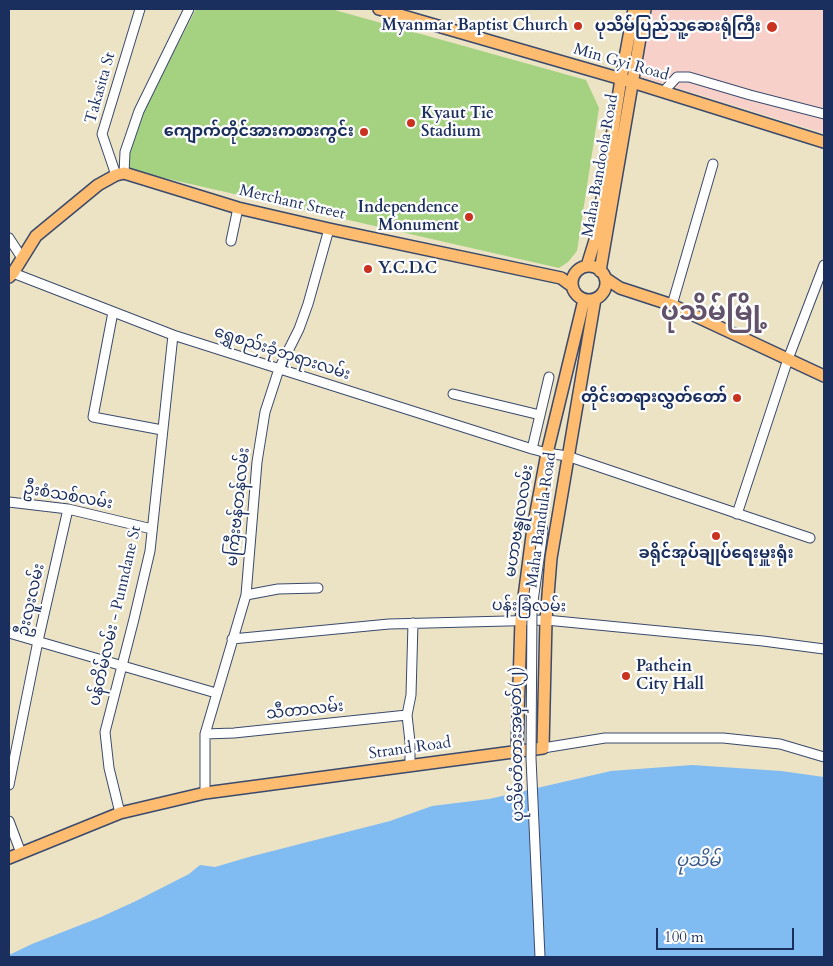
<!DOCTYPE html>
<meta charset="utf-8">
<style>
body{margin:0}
#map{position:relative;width:833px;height:966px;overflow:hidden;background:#ece3c4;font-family:Cardo,serif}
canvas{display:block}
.frame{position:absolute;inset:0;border:10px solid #1b2f5e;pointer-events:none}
.scale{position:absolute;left:656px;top:928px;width:138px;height:22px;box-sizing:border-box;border:2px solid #1b2f5e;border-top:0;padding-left:6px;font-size:15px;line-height:18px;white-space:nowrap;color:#1b2f5e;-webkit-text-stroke:4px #fff;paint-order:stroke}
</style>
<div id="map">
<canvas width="833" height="966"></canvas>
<div class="frame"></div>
<div class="scale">100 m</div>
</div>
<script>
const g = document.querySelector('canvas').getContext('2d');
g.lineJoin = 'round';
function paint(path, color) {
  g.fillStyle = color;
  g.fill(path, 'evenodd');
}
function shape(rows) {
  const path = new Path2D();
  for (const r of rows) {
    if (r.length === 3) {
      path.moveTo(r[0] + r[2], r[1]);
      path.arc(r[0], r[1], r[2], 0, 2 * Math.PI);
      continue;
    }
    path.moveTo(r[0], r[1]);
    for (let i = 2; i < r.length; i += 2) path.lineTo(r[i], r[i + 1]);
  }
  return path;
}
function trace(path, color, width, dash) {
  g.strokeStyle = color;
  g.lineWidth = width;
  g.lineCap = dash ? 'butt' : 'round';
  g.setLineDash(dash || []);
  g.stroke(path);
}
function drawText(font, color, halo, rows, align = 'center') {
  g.font = font + ' Cardo,"Noto Sans Myanmar",serif';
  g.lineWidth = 4.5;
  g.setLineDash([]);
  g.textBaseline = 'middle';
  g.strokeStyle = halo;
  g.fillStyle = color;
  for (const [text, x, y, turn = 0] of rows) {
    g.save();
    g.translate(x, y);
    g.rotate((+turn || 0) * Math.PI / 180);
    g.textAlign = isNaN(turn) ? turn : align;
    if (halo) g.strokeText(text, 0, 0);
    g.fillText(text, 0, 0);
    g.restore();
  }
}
paint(shape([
 [647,9,824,9,824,133,635,75]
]), '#f7d0ca');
paint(shape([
 [196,9,331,9,586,80,599,108,577,251,568,262,559,268,129,170,121,155]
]), '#a4d280');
paint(shape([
 [692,765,781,771,824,777,824,957,9,957,9,955,32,944,101,917,136,901,189,874,200,865,215,867,249,857,390,821,432,806,489,799,611,771]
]), '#80bbf2');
const minor = shape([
 [663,92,677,77,689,77,750,95,824,114],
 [124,173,125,152,139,111,189,9],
 [116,175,102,134,140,9],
 [9,238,22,258],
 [231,241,238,208],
 [13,273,173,335,532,449,547,453,567,456,810,538],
 [672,305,713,164],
 [113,312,93,417,162,430],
 [453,394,540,415],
 [532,449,549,377],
 [9,502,68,509,152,529],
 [537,507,543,531],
 [737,514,788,359,824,265],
 [246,595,278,589,318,588],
 [9,633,216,693],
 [232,639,389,624,546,620,763,641,824,649],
 [205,734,234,733,407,715],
 [543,748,605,738,723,738,780,744,824,757],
 [410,766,410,742,407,715,411,695,413,623],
 [9,785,38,641,68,509],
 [205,793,205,734,246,595,257,462,265,412,279,369,299,329,308,304,329,229],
 [120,813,109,768,105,732,134,619,150,551,173,335],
 [9,821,21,853]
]);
const major = shape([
 [379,9,632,82,824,142],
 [587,266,596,237,621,79,634,9],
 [589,283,17],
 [600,271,645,9],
 [9,277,13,273,36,236,98,185,116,175,124,173,238,208,329,229,561,278,572,286],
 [605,278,620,288,672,305,824,376],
 [517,751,521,620,533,528,547,453,584,300],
 [9,858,120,813,205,793,543,748,546,620,551,558,595,299]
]);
trace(minor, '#3a4a6d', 11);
trace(major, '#3a4a6d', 14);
trace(minor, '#fff', 9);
trace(major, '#fdbc70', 11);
const minorBridge = shape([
 [540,957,531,758,532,608,543,531]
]);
trace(minorBridge, '#3a4a6d', 11, []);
trace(minorBridge, '#fff', 9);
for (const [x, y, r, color] of [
 [578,26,5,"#c8321e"],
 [772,27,6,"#c8321e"],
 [411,123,5,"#c8321e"],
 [364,132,5,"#c8321e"],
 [469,217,5,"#c8321e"],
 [368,269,5,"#c8321e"],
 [737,398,5,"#c8321e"],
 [716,536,5,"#c8321e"],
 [626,676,5,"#c8321e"]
]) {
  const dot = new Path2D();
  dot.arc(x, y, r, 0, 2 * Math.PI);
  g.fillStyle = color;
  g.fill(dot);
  trace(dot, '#fff', 2);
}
drawText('bold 16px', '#1b2f5e', '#fff', [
 ["Myanmar Baptist Church",568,26],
 ["ပုသိမ်ပြည်သူ့ဆေးရုံကြီး",761,27],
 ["Kyaut Tie",421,114,"left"],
 ["Stadium",421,132,"left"],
 ["ကျောက်တိုင်အားကစားကွင်း",354,132],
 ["Independence",459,208],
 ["Monument",459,226],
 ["Y.C.D.C",378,269,"left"],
 ["တိုင်းတရားလွှတ်တော်",727,398],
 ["ခရိုင်အုပ်ချုပ်ရေးမှူးရုံး",716,554,"center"],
 ["Pathein",636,667,"left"],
 ["City Hall",636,685,"left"]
], 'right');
drawText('16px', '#1b2f5e', '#fff', [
 ["Min Gyi Road",621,63,16],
 ["Takasita St",101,88,-74],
 ["Maha Bandoola Road",601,166,-80],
 ["Merchant Street",292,203,13],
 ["ရွှေစည်းခုံဘုရားလမ်း",282,354,18],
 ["ဦးစံသစ်လမ်း",68,497,10],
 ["မကြီးဗန်တန်လမ်း",239,507,-84],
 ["Maha Bandula Road",542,520,-82],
 ["မဟာဗန္ဓုလလမ်း",520,521,-81],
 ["ဦးလူးလမ်း",32,600,-77],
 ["ပန်းခြံလမ်း",529,607,1],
 ["ပန်တိမ်လမ်း - Punndane St",116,616,-77],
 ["သီတာလမ်း",305,711,-6],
 ["ပုသိမ်တံတားအမှတ်(၂)",518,744,-91],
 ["Strand Road",410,749,-8]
]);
drawText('italic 18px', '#39598a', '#fff', [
 ["ပုသိမ်",698,862]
]);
drawText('bold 26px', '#62536a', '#fff', [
 ["ပုသိမ်မြို့",714,314]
]);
</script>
